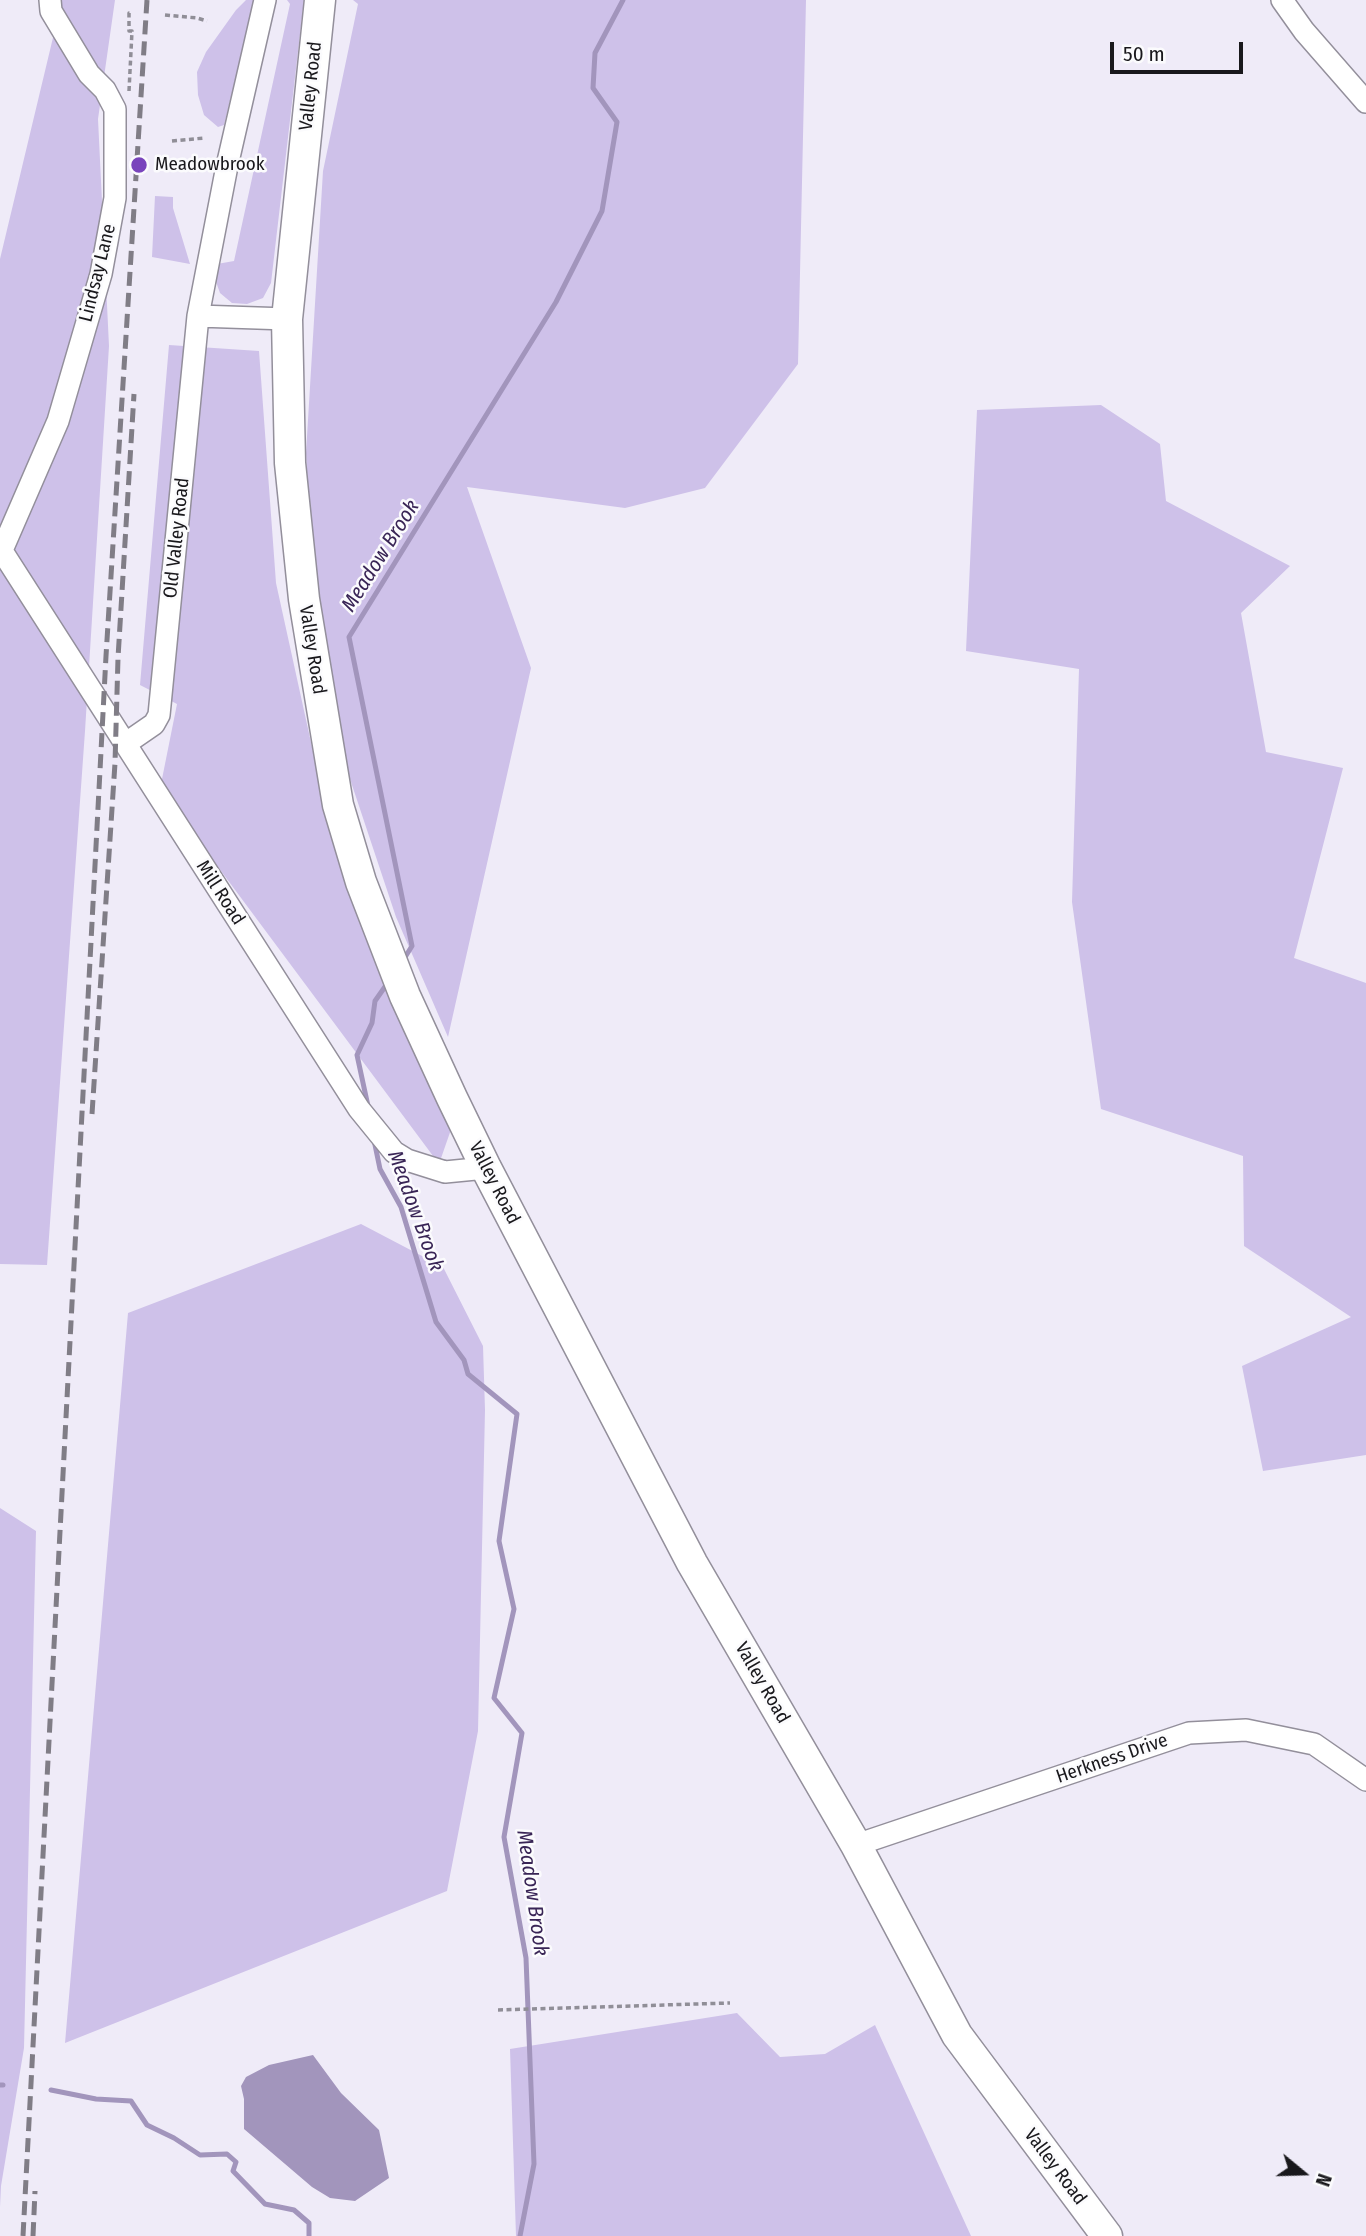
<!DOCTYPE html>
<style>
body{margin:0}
#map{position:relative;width:1366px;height:2236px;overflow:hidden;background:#efebf8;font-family:"Fira Sans Condensed",sans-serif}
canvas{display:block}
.north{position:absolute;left:1268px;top:2138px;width:70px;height:70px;-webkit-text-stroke:5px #fbfbfd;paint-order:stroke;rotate:109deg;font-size:19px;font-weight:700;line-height:28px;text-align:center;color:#19181c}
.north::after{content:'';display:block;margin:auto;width:24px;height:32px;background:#19181c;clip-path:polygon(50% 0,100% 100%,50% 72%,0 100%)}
.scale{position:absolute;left:1110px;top:42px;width:133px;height:32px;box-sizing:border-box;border:4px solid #19181c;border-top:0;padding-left:9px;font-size:21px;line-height:24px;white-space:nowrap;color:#19181c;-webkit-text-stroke:5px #fbfbfd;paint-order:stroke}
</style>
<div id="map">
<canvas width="1366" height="2236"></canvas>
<div class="north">N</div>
<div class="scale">50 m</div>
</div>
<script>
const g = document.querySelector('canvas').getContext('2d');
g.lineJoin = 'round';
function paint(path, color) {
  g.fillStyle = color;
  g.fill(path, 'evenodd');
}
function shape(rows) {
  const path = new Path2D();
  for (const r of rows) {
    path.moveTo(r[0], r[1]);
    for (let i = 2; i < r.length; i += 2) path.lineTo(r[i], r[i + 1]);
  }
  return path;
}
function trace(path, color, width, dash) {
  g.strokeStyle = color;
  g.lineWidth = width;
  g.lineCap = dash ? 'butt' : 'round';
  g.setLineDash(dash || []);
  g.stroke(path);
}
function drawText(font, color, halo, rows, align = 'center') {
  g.font = font + ' "Fira Sans Condensed",sans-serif';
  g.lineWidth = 5;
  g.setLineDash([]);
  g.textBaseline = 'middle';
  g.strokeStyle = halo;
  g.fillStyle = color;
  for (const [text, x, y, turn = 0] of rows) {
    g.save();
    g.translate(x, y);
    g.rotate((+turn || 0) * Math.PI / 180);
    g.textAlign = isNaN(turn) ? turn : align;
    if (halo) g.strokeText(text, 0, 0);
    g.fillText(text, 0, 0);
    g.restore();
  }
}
paint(shape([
 [62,0,115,0,98,119,109,346,85,731,47,1265,0,1264,0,259],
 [246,0,255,0,224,125,218,127,204,115,198,95,197,72,206,52,236,10],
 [287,0,304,0,271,283,263,298,247,304,232,303,220,293,215,279,217,264,234,261,290,4],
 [353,0,806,0,798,364,705,488,625,508,467,487,531,668,448,1037,396,917,344,761,312,578,306,453,323,171,358,4],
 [155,196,173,197,173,208,190,264,152,257],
 [169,345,259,351,276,583,328,820,455,1118,439,1164,160,789,177,704,140,685],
 [1101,405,1160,444,1166,501,1290,566,1241,613,1266,752,1343,768,1294,958,1366,983,1366,1455,1263,1471,1242,1366,1351,1317,1244,1246,1243,1156,1101,1109,1072,902,1079,669,966,651,977,410],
 [361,1224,443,1267,483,1346,485,1410,478,1731,447,1891,65,2043,128,1313],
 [0,1508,36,1531,24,2048,1,2186,0,2207],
 [737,2013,780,2057,825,2054,875,2025,971,2236,516,2236,510,2049]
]), '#cec1e9');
paint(shape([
 [313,2055,341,2093,379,2130,389,2178,355,2201,330,2198,312,2187,244,2129,244,2099,241,2086,246,2077,269,2065]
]), '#a295bc');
trace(shape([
 [402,962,412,946,349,637,556,302,602,211,617,122,593,88,595,53,623,0],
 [368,1106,357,1055,372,1023,375,1001,389,981],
 [374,1140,380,1169,401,1207,436,1322,464,1360,468,1374,517,1414,499,1541,514,1609,494,1698,522,1733,504,1837,526,1958,534,2164,520,2236],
 [0,2085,3,2085],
 [51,2090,96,2099,131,2101,147,2125,174,2138,200,2155,227,2154,236,2162,233,2171,265,2204,294,2210,309,2223,309,2236]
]), '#a295bc', 5);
const street = shape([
 [1282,0,1304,31,1366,102],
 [198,316,287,319],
 [0,548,359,1109,394,1152,407,1160,445,1172,486,1168],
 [2,550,58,421,101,274,115,198,115,109,105,90,89,74,51,11,50,0],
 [125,744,154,724,159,715,198,316,227,166,265,0],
 [856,1845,1189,1733,1246,1730,1314,1744,1366,1780]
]);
const secondary = shape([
 [320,0,287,319,290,463,304,599,338,805,361,882,405,996,452,1098,486,1168,692,1563,856,1845,957,2035,1107,2236]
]);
trace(street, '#938f9b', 24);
trace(secondary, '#938f9b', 33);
trace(shape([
 [165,15,197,18,207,21],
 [129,91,132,31,129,31,129,13,132,13],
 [172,141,204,138],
 [498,2010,730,2003]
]), '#908e97', 3.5, [5, 3.5]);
trace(street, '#fff', 21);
trace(secondary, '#fff', 30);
trace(shape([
 [92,1114,115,763,118,658,134,394],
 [23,2236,106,656,147,0],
 [33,2236,35,2191]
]), '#807d86', 5, [14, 7]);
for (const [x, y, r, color] of [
 [139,165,9,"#7944bc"]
]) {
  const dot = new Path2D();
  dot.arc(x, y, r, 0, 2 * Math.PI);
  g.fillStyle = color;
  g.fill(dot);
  trace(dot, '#fbfbfd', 2.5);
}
drawText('19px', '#19181c', '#fbfbfd', [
 ["Valley Road",311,86,-84],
 ["Lindsay Lane",98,273,-76],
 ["Old Valley Road",177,538,-84],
 ["Valley Road",312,650,81],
 ["Mill Road",220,893,57],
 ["Valley Road",494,1183,63],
 ["Valley Road",762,1683,60],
 ["Herkness Drive",1112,1759,-19],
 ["Valley Road",1055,2167,53]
]);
drawText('19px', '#19181c', '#fbfbfd', [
 ["Meadowbrook",155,165]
], 'left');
drawText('italic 21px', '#392556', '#fbfbfd', [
 ["Meadow Brook",381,556,-58],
 ["Meadow Brook",415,1211,70],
 ["Meadow Brook",532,1893,82]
]);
</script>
